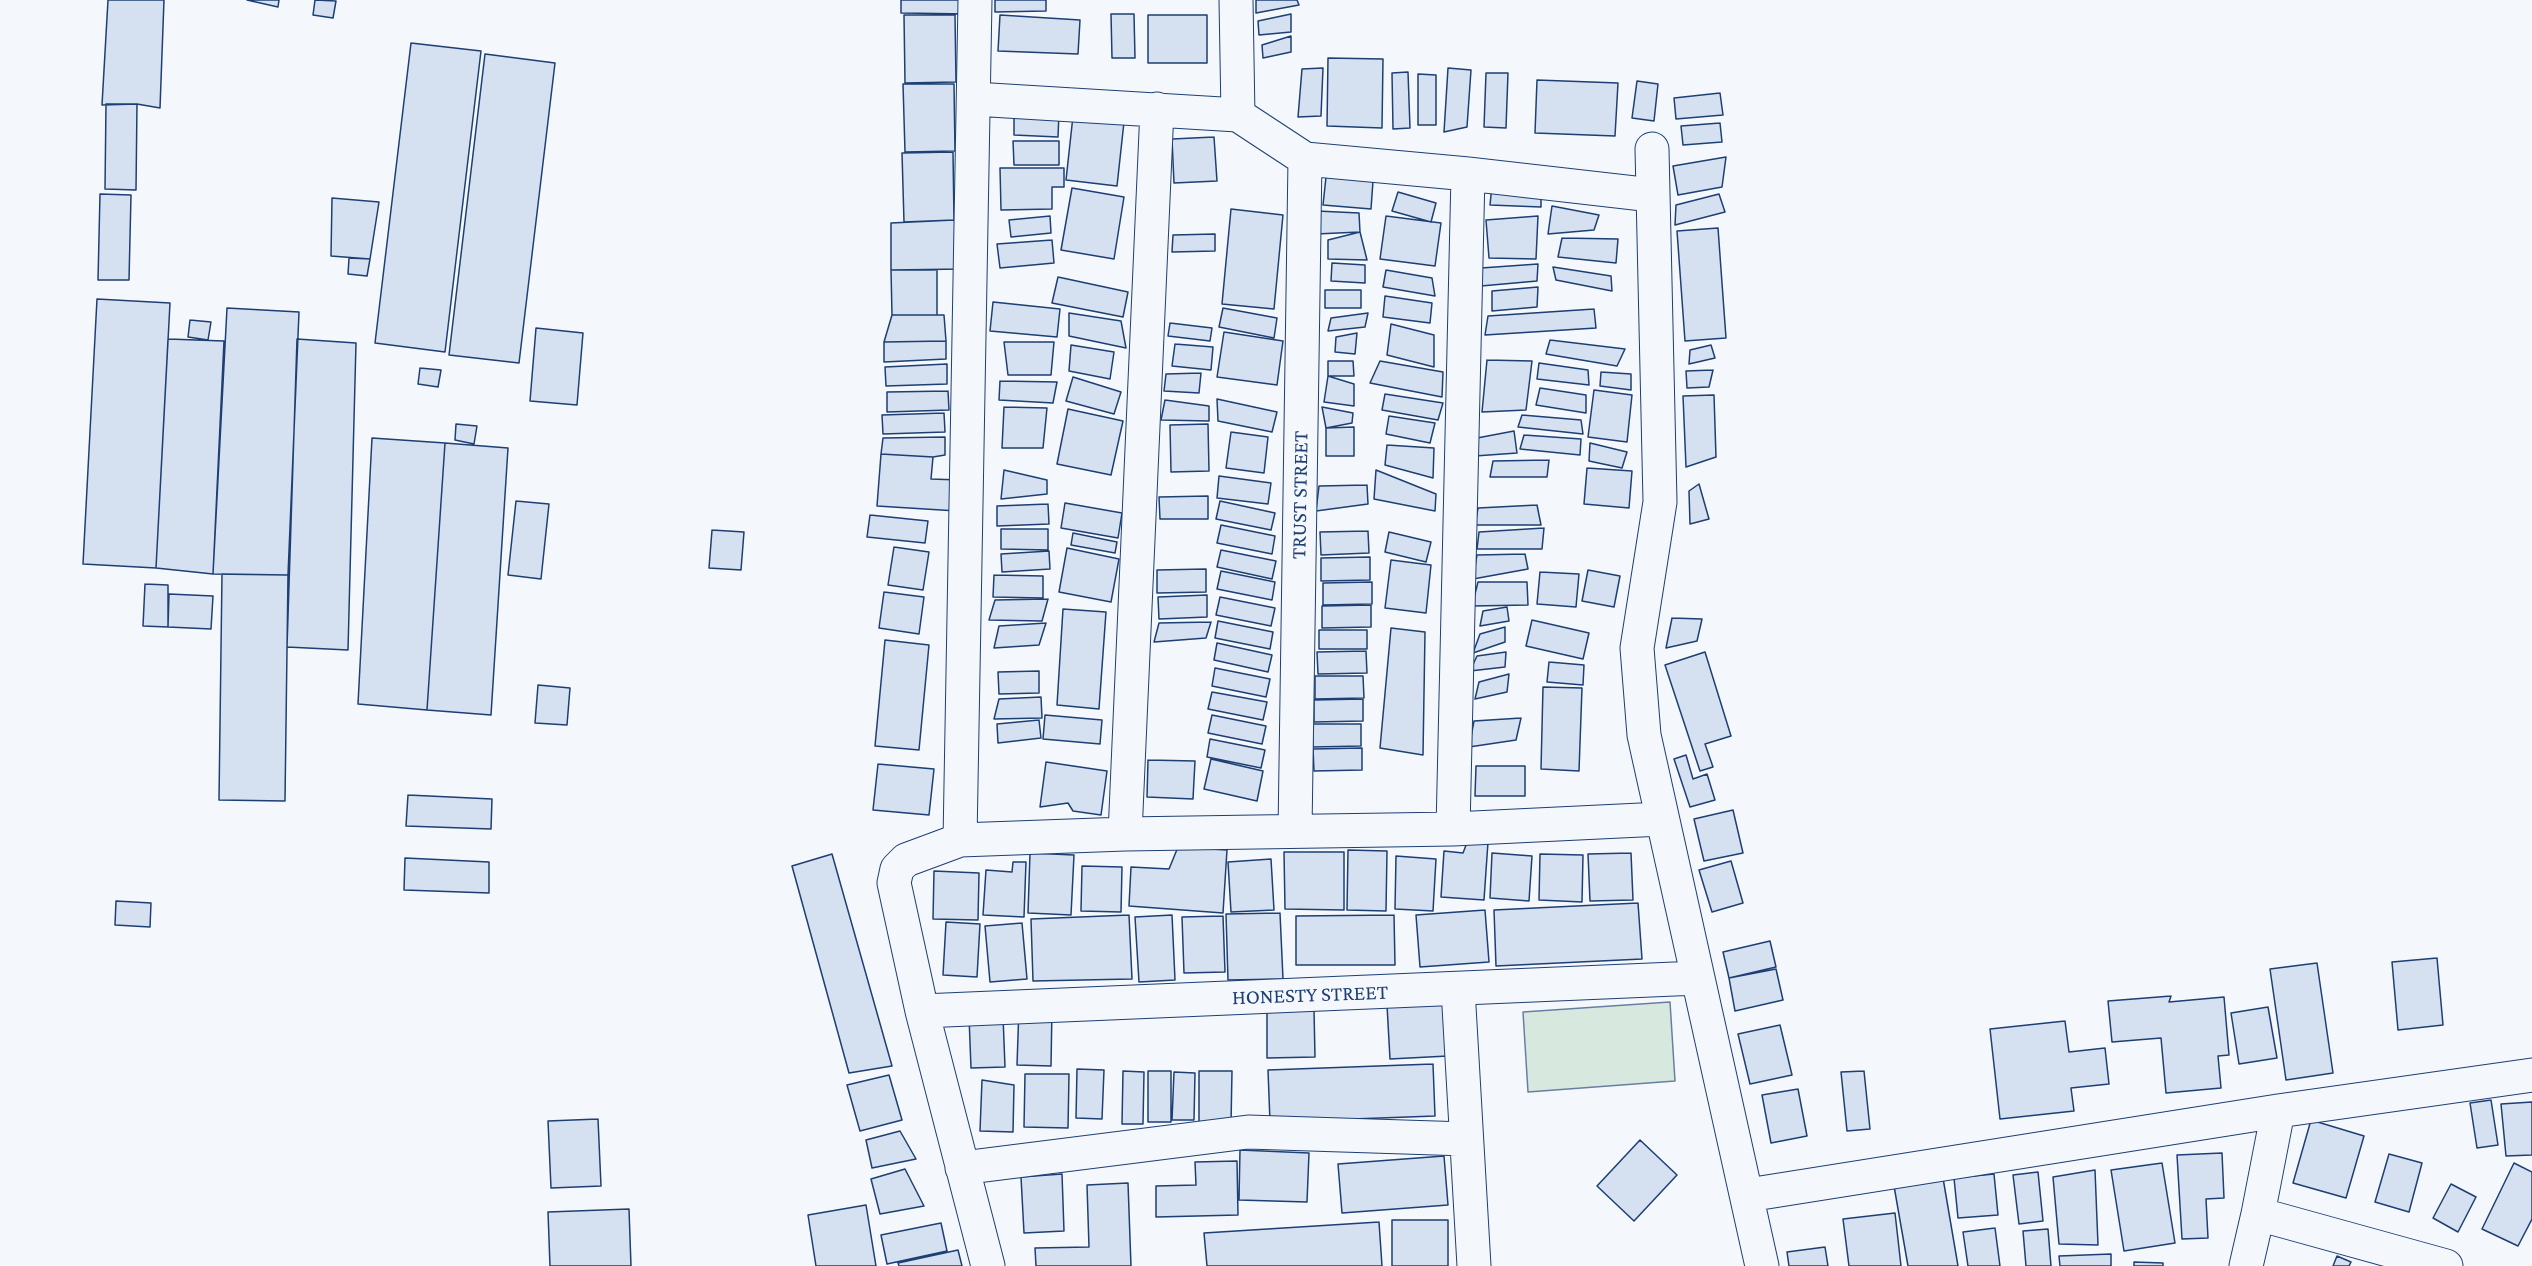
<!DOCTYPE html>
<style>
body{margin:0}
canvas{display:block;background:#f4f7fb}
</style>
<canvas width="2532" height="1266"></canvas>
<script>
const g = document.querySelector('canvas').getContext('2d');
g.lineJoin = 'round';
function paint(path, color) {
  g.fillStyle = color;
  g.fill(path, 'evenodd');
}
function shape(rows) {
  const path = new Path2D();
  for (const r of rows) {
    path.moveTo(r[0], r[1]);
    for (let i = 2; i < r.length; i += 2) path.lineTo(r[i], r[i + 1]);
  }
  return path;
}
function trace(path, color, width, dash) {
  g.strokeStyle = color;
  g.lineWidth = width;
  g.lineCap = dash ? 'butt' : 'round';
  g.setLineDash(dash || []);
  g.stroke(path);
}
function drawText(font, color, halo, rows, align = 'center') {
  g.font = font + ' "Crimson Pro",serif';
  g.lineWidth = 4.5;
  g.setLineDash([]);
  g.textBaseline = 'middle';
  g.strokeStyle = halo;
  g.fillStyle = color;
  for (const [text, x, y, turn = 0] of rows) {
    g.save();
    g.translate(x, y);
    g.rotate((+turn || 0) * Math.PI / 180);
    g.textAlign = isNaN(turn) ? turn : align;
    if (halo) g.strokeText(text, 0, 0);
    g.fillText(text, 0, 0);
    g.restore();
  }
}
const green = shape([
 [1670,1002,1675,1081,1528,1092,1523,1012,1670,1002]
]);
paint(green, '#d7e8df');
trace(green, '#687fa3', 1.5);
const building = shape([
 [108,0,164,0,160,108,137,104,102,105,108,0],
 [247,0,279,0,278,7,247,0],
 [315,0,336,1,333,18,313,15,315,0],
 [901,0,969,0,969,14,901,13,901,0],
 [995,0,1046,0,1046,11,995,12,995,0],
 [1256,0,1297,0,1299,5,1256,13,1256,0],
 [1111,14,1134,14,1135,58,1112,58,1111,14],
 [1291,14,1291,32,1259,35,1258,21,1291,14],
 [904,15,955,15,956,82,905,83,904,15],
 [1000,15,1080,20,1078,54,998,51,1000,15],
 [1148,15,1207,15,1207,63,1148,63,1148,15],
 [1291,36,1291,52,1263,58,1262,45,1291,36],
 [411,43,481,51,445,352,375,343,411,43],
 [485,54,555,63,519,363,449,355,485,54],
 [1328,58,1383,59,1382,128,1327,126,1328,58],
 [1323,68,1321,116,1298,117,1302,69,1323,68],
 [1448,68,1471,70,1467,127,1444,132,1448,68],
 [1408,72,1410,128,1393,129,1392,73,1408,72],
 [1486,73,1508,73,1506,128,1484,127,1486,73],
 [1418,74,1436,75,1436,125,1418,125,1418,74],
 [1537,80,1618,83,1615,136,1535,133,1537,80],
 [1637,81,1658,84,1654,121,1632,118,1637,81],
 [903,84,954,84,955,151,905,152,903,84],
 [1720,93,1723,115,1676,119,1674,98,1720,93],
 [106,104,137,104,136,190,105,189,106,104],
 [1014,111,1059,113,1058,137,1014,135,1014,111],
 [1073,116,1124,122,1117,186,1066,180,1073,116],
 [1720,123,1722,142,1683,145,1681,126,1720,123],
 [1214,137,1217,181,1174,183,1172,139,1214,137],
 [1013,141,1059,141,1059,165,1014,165,1013,141],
 [953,152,954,220,904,222,902,153,953,152],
 [1726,157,1722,187,1678,195,1673,166,1726,157],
 [1000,168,1064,168,1064,187,1052,187,1052,209,1001,210,1000,168],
 [1326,177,1373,181,1371,209,1323,205,1326,177],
 [1492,185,1541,190,1541,207,1490,205,1492,185],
 [1072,188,1124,197,1114,259,1061,250,1072,188],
 [1398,192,1436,203,1431,222,1392,211,1398,192],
 [100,194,131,195,129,280,98,280,100,194],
 [1719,194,1725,212,1675,225,1676,205,1719,194],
 [332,198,379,202,370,259,331,256,332,198],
 [1552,206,1599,215,1594,230,1548,234,1552,206],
 [1231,209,1283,215,1274,309,1222,304,1231,209],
 [1317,211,1359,213,1360,232,1316,234,1317,211],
 [1050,216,1051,233,1011,237,1009,220,1050,216],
 [1386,216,1441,223,1435,266,1380,259,1386,216],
 [1538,216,1536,259,1489,258,1486,220,1538,216],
 [954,220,960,222,963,269,891,270,891,223,954,220],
 [1718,228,1726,338,1685,341,1677,231,1718,228],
 [1360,232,1367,260,1328,259,1328,240,1360,232],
 [1215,234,1215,251,1172,252,1173,235,1215,234],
 [1562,238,1618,239,1616,263,1558,257,1562,238],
 [1052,240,1054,263,1000,268,997,244,1052,240],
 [349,258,370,259,367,276,348,274,349,258],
 [1332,263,1365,265,1365,283,1331,281,1332,263],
 [1538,264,1537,281,1481,286,1481,268,1538,264],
 [1553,267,1611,276,1612,291,1556,280,1553,267],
 [891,270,937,270,937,315,892,315,891,270],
 [1386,270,1432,278,1435,296,1383,287,1386,270],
 [1058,277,1128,292,1123,317,1052,303,1058,277],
 [1538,287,1537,307,1492,311,1492,291,1538,287],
 [1325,290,1361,290,1361,308,1325,308,1325,290],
 [1385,296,1432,303,1430,323,1383,317,1385,296],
 [97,299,170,303,156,568,83,564,97,299],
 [993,302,1060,309,1057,337,990,331,993,302],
 [227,308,299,312,288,575,213,574,227,308],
 [1223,308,1277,318,1274,338,1219,327,1223,308],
 [1594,309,1596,328,1485,335,1488,316,1594,309],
 [1069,313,1121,321,1126,348,1069,336,1069,313],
 [1368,313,1365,327,1328,331,1331,318,1368,313],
 [892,315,944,315,946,341,884,342,892,315],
 [190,320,211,322,208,340,188,337,190,320],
 [1170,323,1212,328,1210,341,1168,336,1170,323],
 [1391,324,1434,335,1434,367,1387,355,1391,324],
 [536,328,583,333,577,405,530,401,536,328],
 [1224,332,1283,341,1277,385,1217,377,1224,332],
 [1357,333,1355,354,1335,352,1336,337,1357,333],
 [168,339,224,341,213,574,156,568,168,339],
 [297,339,356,343,348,650,287,647,297,339],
 [1550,340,1625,349,1617,366,1546,354,1550,340],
 [946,341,946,359,884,362,884,342,946,341],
 [1004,342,1054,342,1051,375,1008,375,1004,342],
 [1175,344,1213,347,1211,370,1172,366,1175,344],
 [1071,345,1114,352,1110,379,1069,371,1071,345],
 [1711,345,1715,358,1689,364,1690,350,1711,345],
 [1487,360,1532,361,1526,410,1482,412,1487,360],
 [1328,361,1353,361,1354,376,1328,376,1328,361],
 [1380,361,1443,372,1442,397,1370,383,1380,361],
 [1539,363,1588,370,1589,385,1537,379,1539,363],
 [947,364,947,384,886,386,885,367,947,364],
 [420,368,441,370,438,387,418,384,420,368],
 [1713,370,1709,387,1687,388,1686,371,1713,370],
 [1601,372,1631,374,1631,390,1600,386,1601,372],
 [1201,373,1199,393,1164,391,1166,374,1201,373],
 [1328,376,1354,384,1354,406,1324,402,1328,376],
 [1073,377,1121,392,1114,414,1066,401,1073,377],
 [1000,381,1057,382,1053,403,999,400,1000,381],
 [1540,388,1586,395,1586,413,1536,405,1540,388],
 [1594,390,1632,395,1627,442,1588,437,1594,390],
 [948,391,949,410,887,412,887,392,948,391],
 [1385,394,1443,403,1438,420,1382,410,1385,394],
 [1714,395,1716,457,1686,467,1683,396,1714,395],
 [1217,399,1277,412,1272,432,1218,421,1217,399],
 [1165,400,1209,406,1209,421,1161,420,1165,400],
 [1004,407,1047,408,1043,448,1002,448,1004,407],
 [1322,407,1353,413,1352,423,1326,428,1322,407],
 [1068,409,1123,421,1111,475,1057,464,1068,409],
 [944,413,945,432,883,434,882,415,944,413],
 [1522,415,1581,420,1583,434,1518,427,1522,415],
 [1389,416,1435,423,1430,443,1386,434,1389,416],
 [456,424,477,426,474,444,455,440,456,424],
 [1208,424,1209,471,1171,472,1170,425,1208,424],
 [1354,427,1354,456,1326,456,1326,428,1354,427],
 [1514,431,1517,453,1475,456,1477,438,1514,431],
 [1231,432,1268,437,1264,473,1226,468,1231,432],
 [1524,435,1581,439,1580,455,1520,449,1524,435],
 [945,437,945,455,933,457,881,454,883,438,945,437],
 [372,438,445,443,427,710,358,704,372,438],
 [445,443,508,448,491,715,427,710,445,443],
 [1590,443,1627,452,1622,468,1589,461,1590,443],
 [1387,445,1434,448,1433,478,1385,465,1387,445],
 [881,454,933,457,931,479,959,480,957,511,877,506,881,454],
 [1549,460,1547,477,1490,477,1493,461,1549,460],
 [1587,468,1632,471,1629,508,1584,504,1587,468],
 [1004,470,1047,480,1047,494,1001,499,1004,470],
 [1376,470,1436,494,1435,511,1374,499,1376,470],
 [1219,476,1271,483,1268,504,1217,498,1219,476],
 [1699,484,1709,519,1690,524,1689,491,1699,484],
 [1367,485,1368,504,1316,511,1319,486,1367,485],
 [1208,496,1208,519,1160,519,1159,497,1208,496],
 [516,501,549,504,541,579,508,575,516,501],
 [1220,501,1275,513,1271,530,1216,519,1220,501],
 [1065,503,1122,513,1118,538,1061,528,1065,503],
 [1048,504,1049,524,997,526,997,506,1048,504],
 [1537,505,1541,525,1475,525,1478,508,1537,505],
 [870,515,928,521,925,543,867,537,870,515],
 [1221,525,1275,536,1272,554,1217,543,1221,525],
 [1544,528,1542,549,1477,549,1479,532,1544,528],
 [1001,529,1048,529,1048,550,1001,549,1001,529],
 [712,530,744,532,741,570,709,568,712,530],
 [1368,531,1369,553,1321,555,1320,532,1368,531],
 [1389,532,1431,542,1426,562,1385,552,1389,532],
 [1073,533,1117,542,1115,553,1071,545,1073,533],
 [894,547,929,552,923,590,888,585,894,547],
 [1067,548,1119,559,1111,602,1059,592,1067,548],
 [1221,550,1276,561,1272,579,1217,567,1221,550],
 [1049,551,1050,569,1002,572,1001,554,1049,551],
 [1525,554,1528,569,1473,579,1477,555,1525,554],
 [1370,557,1370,580,1321,581,1321,558,1370,557],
 [1391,560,1431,565,1426,613,1385,608,1391,560],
 [1206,569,1206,592,1157,593,1157,570,1206,569],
 [1588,570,1620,576,1614,607,1582,601,1588,570],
 [1221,571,1275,582,1272,600,1217,589,1221,571],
 [1540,572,1579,574,1576,607,1537,604,1540,572],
 [222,574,288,575,285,801,219,800,222,574],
 [994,575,1043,576,1043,598,993,597,994,575],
 [1372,582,1372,604,1323,605,1323,583,1372,582],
 [1478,582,1527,582,1528,605,1472,606,1478,582],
 [145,584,168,585,168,627,143,626,145,584],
 [884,592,924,597,919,634,879,628,884,592],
 [169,594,213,596,211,629,168,627,169,594],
 [1207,595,1207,617,1159,619,1158,597,1207,595],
 [1220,597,1275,608,1271,626,1216,615,1220,597],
 [1048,599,1042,621,989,620,995,600,1048,599],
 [1371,605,1371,627,1322,628,1322,606,1371,605],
 [1507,607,1509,621,1480,626,1483,611,1507,607],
 [1063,609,1106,612,1099,709,1057,705,1063,609],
 [1672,618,1702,619,1697,641,1666,648,1672,618],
 [1532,620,1589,633,1583,659,1526,646,1532,620],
 [1218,621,1273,632,1270,649,1215,638,1218,621],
 [1211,622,1206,638,1154,642,1159,623,1211,622],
 [1046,623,1039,645,994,648,999,626,1046,623],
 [1505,627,1505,642,1473,653,1480,634,1505,627],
 [1391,628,1425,632,1423,755,1380,748,1391,628],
 [1319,630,1367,630,1367,649,1319,649,1319,630],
 [885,640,929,645,919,750,875,746,885,640],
 [1217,643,1272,655,1268,672,1214,660,1217,643],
 [1366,651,1367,673,1318,674,1317,652,1366,651],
 [1506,652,1505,667,1470,671,1477,656,1506,652],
 [1705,652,1731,736,1705,744,1713,767,1700,771,1665,665,1705,652],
 [1549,662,1584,665,1583,685,1547,682,1549,662],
 [1215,668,1270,679,1266,697,1212,686,1215,668],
 [1039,671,1039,693,999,694,998,672,1039,671],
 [1509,674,1507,692,1475,699,1479,682,1509,674],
 [1315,676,1363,676,1364,698,1315,699,1315,676],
 [538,685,570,688,567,725,535,723,538,685],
 [1543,687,1582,688,1579,771,1541,769,1543,687],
 [1212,692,1267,702,1263,720,1208,709,1212,692],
 [1041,697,1042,718,994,719,999,699,1041,697],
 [1363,699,1363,721,1314,722,1314,700,1363,699],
 [1045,715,1102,720,1100,744,1043,739,1045,715],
 [1212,715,1266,726,1262,744,1208,733,1212,715],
 [1521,718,1516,740,1469,747,1474,721,1521,718],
 [1039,720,1041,738,998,743,997,724,1039,720],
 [1312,724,1361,724,1361,746,1313,747,1312,724],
 [1210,739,1265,750,1261,768,1207,757,1210,739],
 [1362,748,1362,770,1314,771,1313,749,1362,748],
 [1686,755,1693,779,1707,774,1715,800,1690,807,1674,759,1686,755],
 [1211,759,1263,771,1257,801,1204,789,1211,759],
 [1148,760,1195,761,1193,799,1147,797,1148,760],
 [1046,762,1107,771,1101,815,1073,811,1068,803,1040,807,1046,762],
 [878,764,934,769,929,815,873,810,878,764],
 [1476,766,1525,766,1525,796,1475,796,1476,766],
 [408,795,492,799,491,829,406,826,408,795],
 [1733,810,1743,853,1704,861,1694,819,1733,810],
 [1468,840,1488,842,1484,900,1441,897,1444,851,1463,853,1468,840],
 [1178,847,1227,850,1223,913,1129,906,1131,867,1169,869,1178,847],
 [1348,850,1387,851,1386,911,1347,910,1348,850],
 [1284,852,1344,852,1344,910,1285,909,1284,852],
 [1030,853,1074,855,1071,915,1028,913,1030,853],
 [1492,853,1532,856,1529,901,1490,898,1492,853],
 [1631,853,1633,900,1590,901,1588,854,1631,853],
 [832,854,892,1066,849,1073,792,866,832,854],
 [1540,854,1583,855,1582,902,1539,900,1540,854],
 [1396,856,1436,859,1433,911,1395,909,1396,856],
 [405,858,489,862,489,893,404,890,405,858],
 [1271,859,1274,910,1231,912,1228,862,1271,859],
 [1731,861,1743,903,1712,912,1699,870,1731,861],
 [1013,862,1026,862,1024,917,983,915,986,870,1012,872,1013,862],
 [1082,866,1122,867,1121,912,1081,911,1082,866],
 [934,871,979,873,978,920,933,919,934,871],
 [116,901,151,903,150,927,115,925,116,901],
 [1638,903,1642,959,1496,966,1494,910,1638,903],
 [1485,910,1489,962,1420,967,1416,915,1485,910],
 [1280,913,1283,979,1228,980,1226,914,1280,913],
 [1129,915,1132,979,1033,981,1031,919,1129,915],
 [1172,915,1175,980,1139,982,1135,917,1172,915],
 [1394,915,1395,965,1296,965,1296,916,1394,915],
 [1223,916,1225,972,1184,973,1182,917,1223,916],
 [946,922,980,924,977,977,943,975,946,922],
 [1022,923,1027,979,990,982,985,926,1022,923],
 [1770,941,1776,967,1729,978,1723,952,1770,941],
 [2437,958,2443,1025,2398,1030,2392,962,2437,958],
 [2317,963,2333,1073,2286,1080,2270,969,2317,963],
 [1776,969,1783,1000,1735,1011,1729,978,1776,969],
 [2171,996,2169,1002,2224,997,2229,1055,2218,1056,2221,1088,2166,1093,2161,1038,2112,1042,2108,1001,2171,996],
 [1445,1002,1448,1056,1390,1059,1387,1005,1445,1002],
 [1019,1007,1052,1008,1051,1066,1017,1065,1019,1007],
 [2268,1007,2277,1058,2239,1064,2231,1013,2268,1007],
 [1267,1010,1314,1010,1315,1057,1267,1058,1267,1010],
 [1003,1016,1005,1067,971,1068,969,1017,1003,1016],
 [2065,1021,2069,1052,2105,1048,2109,1084,2071,1088,2074,1111,2000,1119,1990,1029,2065,1021],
 [1780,1025,1792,1075,1750,1084,1738,1034,1780,1025],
 [1433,1064,1435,1116,1270,1122,1268,1070,1433,1064],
 [1077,1069,1104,1070,1102,1119,1076,1118,1077,1069],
 [1123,1071,1144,1072,1143,1124,1122,1124,1123,1071],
 [1148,1071,1171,1071,1171,1122,1148,1122,1148,1071],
 [1199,1071,1232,1071,1231,1124,1199,1124,1199,1071],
 [1864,1071,1870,1129,1847,1131,1841,1072,1864,1071],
 [1174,1072,1195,1073,1194,1120,1172,1120,1174,1072],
 [1025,1074,1069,1074,1068,1128,1024,1127,1025,1074],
 [889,1075,902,1120,860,1131,847,1085,889,1075],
 [982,1080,1014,1085,1013,1132,980,1131,982,1080],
 [1798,1089,1807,1136,1771,1143,1762,1095,1798,1089],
 [2491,1100,2498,1145,2477,1148,2470,1103,2491,1100],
 [2532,1102,2532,1155,2506,1156,2501,1104,2532,1102],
 [598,1119,601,1186,551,1188,548,1121,598,1119],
 [2311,1120,2364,1136,2346,1198,2293,1183,2311,1120],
 [900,1131,916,1159,872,1168,866,1140,900,1131],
 [1640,1140,1677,1175,1634,1221,1597,1186,1640,1140],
 [1240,1150,1309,1153,1307,1202,1239,1200,1240,1150],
 [2222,1153,2224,1198,2206,1199,2208,1238,2182,1239,2177,1155,2222,1153],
 [2389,1154,2422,1163,2409,1212,2375,1202,2389,1154],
 [1444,1156,1448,1205,1342,1213,1338,1164,1444,1156],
 [1237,1161,1238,1215,1156,1217,1156,1186,1196,1185,1195,1162,1237,1161],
 [2162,1163,2175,1243,2124,1251,2111,1170,2162,1163],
 [2514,1163,2532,1172,2532,1219,2518,1246,2482,1229,2514,1163],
 [905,1169,924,1206,880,1214,871,1179,905,1169],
 [2095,1170,2098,1245,2059,1244,2053,1177,2095,1170],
 [2038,1172,2043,1221,2019,1224,2013,1175,2038,1172],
 [1062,1174,1064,1231,1024,1233,1021,1177,1062,1174],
 [1994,1174,1998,1215,1958,1218,1954,1178,1994,1174],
 [1943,1178,1958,1266,1908,1266,1894,1186,1943,1178],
 [1128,1183,1131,1266,1036,1266,1035,1248,1089,1247,1087,1185,1128,1183],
 [2451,1184,2476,1197,2458,1232,2433,1218,2451,1184],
 [866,1205,876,1266,816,1266,808,1215,866,1205],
 [629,1209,631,1266,550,1266,548,1212,629,1209],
 [1895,1213,1901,1266,1849,1266,1843,1219,1895,1213],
 [1392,1220,1448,1220,1448,1266,1392,1266,1392,1220],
 [1379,1222,1382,1266,1207,1266,1204,1233,1379,1222],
 [941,1223,947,1251,887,1264,881,1235,941,1223],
 [1995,1228,2000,1266,1968,1266,1963,1232,1995,1228],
 [2048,1229,2051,1266,2026,1266,2023,1231,2048,1229],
 [1825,1247,1828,1266,1789,1266,1787,1252,1825,1247],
 [958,1250,962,1266,899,1266,898,1263,958,1250],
 [2111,1254,2111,1266,2060,1266,2059,1256,2111,1254],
 [2337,1256,2351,1262,2349,1266,2333,1266,2337,1256],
 [2134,1262,2163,1263,2163,1266,2134,1266,2134,1262]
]);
paint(building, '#d5e0f0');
trace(building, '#1d3f73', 1.5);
const street = shape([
 [1236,0,1238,115],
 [974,99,1238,115,1305,159,1468,174,1652,195],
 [1652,149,1660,502,1637,648,1644,735,1762,1266],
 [1453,829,1468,174],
 [1295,831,1305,159],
 [1125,834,1157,109],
 [960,840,975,0],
 [1458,989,1474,1266],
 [922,1011,1698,978],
 [2278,1111,2258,1214,2446,1266],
 [962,1168,1248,1132,1466,1139],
 [1748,1195,2278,1111,2532,1075],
 [988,1266,922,1011,894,883,897,869,906,860,960,840,1125,834,1453,829,1662,819],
 [2246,1266,2258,1214]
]);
trace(street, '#1d3f73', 35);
trace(street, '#f4f7fb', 33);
drawText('21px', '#1d3f73', '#f4f7fb', [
 ["TRUST STREET",1300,495,-89],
 ["HONESTY STREET",1310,995,-2]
]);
</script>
